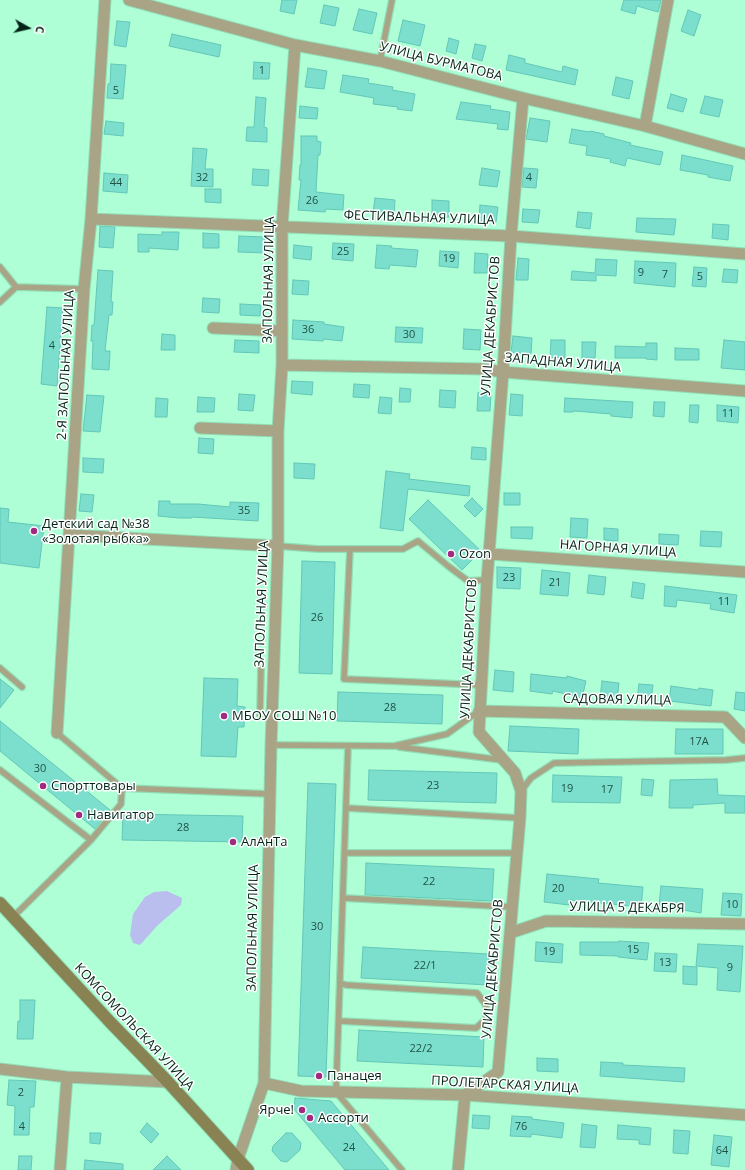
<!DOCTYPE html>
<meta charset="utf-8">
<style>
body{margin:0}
#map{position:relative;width:745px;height:1170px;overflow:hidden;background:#aeffd5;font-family:"Open Sans",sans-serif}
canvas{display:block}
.north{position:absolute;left:8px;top:8px;width:40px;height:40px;-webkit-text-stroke:3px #fff;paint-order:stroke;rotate:98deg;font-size:11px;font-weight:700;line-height:16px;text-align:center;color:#022416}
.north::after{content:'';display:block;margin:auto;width:14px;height:18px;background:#022416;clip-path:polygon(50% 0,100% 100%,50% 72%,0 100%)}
</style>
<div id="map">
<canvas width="745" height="1170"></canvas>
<div class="north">С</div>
</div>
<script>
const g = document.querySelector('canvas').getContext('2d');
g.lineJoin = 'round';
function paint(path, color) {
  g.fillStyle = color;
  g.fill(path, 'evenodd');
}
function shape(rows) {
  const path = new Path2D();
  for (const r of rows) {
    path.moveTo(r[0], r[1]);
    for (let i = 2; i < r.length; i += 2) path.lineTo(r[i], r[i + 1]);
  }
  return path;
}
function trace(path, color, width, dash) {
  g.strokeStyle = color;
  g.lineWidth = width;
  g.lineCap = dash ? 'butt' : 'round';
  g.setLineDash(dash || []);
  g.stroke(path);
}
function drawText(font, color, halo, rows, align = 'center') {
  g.font = font + ' "Open Sans",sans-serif';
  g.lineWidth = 3;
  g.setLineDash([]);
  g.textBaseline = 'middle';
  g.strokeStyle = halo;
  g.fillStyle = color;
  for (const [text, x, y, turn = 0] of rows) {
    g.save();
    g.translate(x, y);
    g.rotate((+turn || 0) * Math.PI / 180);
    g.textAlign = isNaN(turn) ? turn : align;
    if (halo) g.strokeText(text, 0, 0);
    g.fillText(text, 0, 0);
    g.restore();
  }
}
paint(shape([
 [167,891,182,898,181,905,158,925,140,945,133,943,130,935,133,914,145,897,154,892]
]), '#babeee');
const building = shape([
 [282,0,297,0,294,14,280,11,282,0],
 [624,0,661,0,658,12,637,6,635,14,621,10,624,0],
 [324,5,339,8,335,26,320,23,324,5],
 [359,9,377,13,372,34,353,30,359,9],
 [688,10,701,15,694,36,681,31,688,10],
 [403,20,425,25,420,46,398,41,403,20],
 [117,21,130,22,126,47,114,45,117,21],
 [172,34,221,45,219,57,169,46,172,34],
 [449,38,459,41,456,54,446,51,449,38],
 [475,44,486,46,482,61,472,58,475,44],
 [509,55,525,59,525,63,562,72,563,66,578,70,575,85,506,70,509,55],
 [254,62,270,63,269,79,253,79,254,62],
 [111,64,126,65,123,99,107,98,108,84,110,84,111,64],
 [308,68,327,71,324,89,305,87,308,68],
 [343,75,369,79,368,83,393,87,392,90,415,94,412,111,397,109,398,107,373,104,374,98,340,92,343,75],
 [616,77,633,81,629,99,612,95,616,77],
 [671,94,687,99,683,112,667,108,671,94],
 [705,96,723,100,719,117,700,113,705,96],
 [256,97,266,98,264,127,267,128,267,142,246,141,247,127,254,127,256,97],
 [461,102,491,106,490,109,510,112,508,130,497,129,498,124,456,119,461,102],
 [300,106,318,108,317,119,299,118,300,106],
 [530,118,550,121,547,142,526,139,530,118],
 [106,121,124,123,123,136,104,134,106,121],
 [572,129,589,132,590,131,604,134,604,136,631,143,630,145,663,152,660,165,627,158,625,166,610,162,611,159,586,155,587,146,569,143,572,129],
 [301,136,317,136,317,141,321,142,320,155,318,155,316,192,344,195,343,210,326,209,325,212,298,210,301,180,299,180,300,165,301,165,301,136],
 [193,148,207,149,205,169,213,169,213,187,191,186,193,148],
 [682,155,733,166,730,181,708,177,708,175,680,170,682,155],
 [482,168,500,171,497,187,479,185,482,168],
 [524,168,538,169,536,188,522,187,524,168],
 [253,169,269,170,268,186,252,185,253,169],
 [104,173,128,175,127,193,103,191,104,173],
 [205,189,221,189,221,203,205,202,205,189],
 [375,198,395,200,394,216,373,213,375,198],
 [432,200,449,201,449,217,432,217,432,200],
 [480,205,498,207,496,222,479,221,480,205],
 [523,209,540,210,538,223,522,222,523,209],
 [578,212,592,213,590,229,576,227,578,212],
 [637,218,676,219,674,235,636,232,637,218],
 [713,224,729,225,728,240,712,238,713,224],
 [100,226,115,227,113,248,99,247,100,226],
 [162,232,179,232,178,250,149,248,149,252,138,252,138,234,162,235,162,232],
 [203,233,219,234,219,248,203,248,203,233],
 [239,236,265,237,265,253,238,252,239,236],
 [333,243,354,244,353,261,332,259,333,243],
 [294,245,312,247,311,260,293,258,294,245],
 [377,245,392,246,391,248,418,250,416,267,390,265,389,269,375,268,377,245],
 [440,251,459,252,458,268,439,266,440,251],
 [475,253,488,254,487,273,474,273,475,253],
 [518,258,529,259,528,280,516,280,518,258],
 [596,259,617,260,616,276,596,275,596,281,571,280,572,271,595,273,596,259],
 [635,261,676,263,675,287,634,283,635,261],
 [694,267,707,268,706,287,692,286,694,267],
 [724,269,738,270,737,283,722,282,724,269],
 [98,270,113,271,111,302,113,302,112,315,109,315,105,351,110,351,109,370,92,369,93,341,91,341,92,325,94,325,98,270],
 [293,280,309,281,308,295,292,294,293,280],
 [203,298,220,299,219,313,202,312,203,298],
 [240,304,261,305,260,316,240,315,240,304],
 [47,307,63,308,57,386,41,384,47,307],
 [293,320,324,322,324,324,344,327,342,341,324,339,323,341,292,339,293,320],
 [396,327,423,328,422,343,395,342,396,327],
 [464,329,481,330,480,350,463,349,464,329],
 [162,334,175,335,175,350,161,350,162,334],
 [513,336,532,338,531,354,511,352,513,336],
 [235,340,259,341,259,353,234,352,235,340],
 [551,340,565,340,565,358,550,357,551,340],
 [724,340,745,342,745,370,721,368,724,340],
 [582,342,596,342,595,358,582,358,582,342],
 [646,343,657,343,657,360,646,359,646,358,615,358,615,346,646,347,646,343],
 [675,348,699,349,699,360,675,360,675,348],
 [292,381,313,382,312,395,291,393,292,381],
 [354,384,370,385,369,398,353,397,354,384],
 [400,388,411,389,410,402,399,402,400,388],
 [440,390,456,391,455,408,439,407,440,390],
 [478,393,491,394,490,411,477,411,478,393],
 [239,394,255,395,253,411,238,410,239,394],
 [511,394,523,395,522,416,509,415,511,394],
 [87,395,104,396,100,432,83,431,87,395],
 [198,397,215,398,214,412,197,412,198,397],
 [380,397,392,398,391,414,378,413,380,397],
 [156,398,168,399,167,417,155,417,156,398],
 [565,398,633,402,632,418,611,416,611,414,574,411,573,412,564,412,565,398],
 [654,402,665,402,664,417,653,416,654,402],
 [690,405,699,405,698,423,689,422,690,405],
 [717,405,739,407,738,423,717,421,717,405],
 [199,438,214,439,213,454,198,453,199,438],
 [472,447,486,448,486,460,471,459,472,447],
 [83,458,104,459,103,473,83,472,83,458],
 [294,463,315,464,314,479,294,478,294,463],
 [386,471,410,474,409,479,470,486,469,496,408,489,403,531,380,528,386,471],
 [504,493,520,493,520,505,504,505,504,493],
 [81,494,94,495,92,512,79,511,81,494],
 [472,498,483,509,475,517,464,506,472,498],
 [428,500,481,551,462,570,409,519,428,500],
 [159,501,170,501,170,504,198,504,230,507,230,502,259,503,258,521,192,517,192,518,179,518,158,516,159,501],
 [0,508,9,509,8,522,44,526,39,568,0,563,0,508],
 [571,518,588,519,587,538,570,537,571,518],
 [511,527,533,527,532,539,511,538,511,527],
 [604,528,618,529,618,541,604,540,604,528],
 [701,531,722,532,721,547,700,546,701,531],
 [659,534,679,535,678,545,659,544,659,534],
 [302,561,335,562,332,674,299,673,302,561],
 [497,567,521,568,520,589,497,588,497,567],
 [542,570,570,573,568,596,540,594,542,570],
 [589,575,606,577,604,595,587,593,589,575],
 [633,582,645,584,643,599,631,597,633,582],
 [665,586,737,595,734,613,710,609,711,604,677,600,676,607,664,606,665,586],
 [495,670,514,672,513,692,493,690,495,670],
 [531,674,567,678,567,676,586,681,582,698,553,691,552,694,530,691,531,674],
 [204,678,238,679,237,706,245,707,244,727,238,727,236,757,201,756,204,678],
 [0,679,14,690,0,708,0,679],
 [602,681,619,683,617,700,600,698,602,681],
 [639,684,653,685,651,700,637,699,639,684],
 [671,686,698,690,699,688,713,690,711,706,669,701,671,686],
 [338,692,443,695,442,724,337,721,338,692],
 [736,692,745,693,745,711,734,709,736,692],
 [0,721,110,810,95,829,0,751,0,721],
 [510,726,579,729,578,754,508,751,510,726],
 [676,729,723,729,723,754,675,754,676,729],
 [369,770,497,773,496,803,368,800,369,770],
 [553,775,622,777,620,803,552,802,553,775],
 [642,779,654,780,652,796,641,795,642,779],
 [717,779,718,795,745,796,745,813,725,813,725,803,693,805,693,808,669,808,670,780,717,779],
 [308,783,336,784,326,1077,298,1076,308,783],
 [123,814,243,816,242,842,122,840,123,814],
 [366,863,494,869,492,901,365,895,366,863],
 [547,874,599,879,598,883,643,887,641,907,570,900,569,905,544,902,547,874],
 [661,886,703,889,701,913,659,906,661,886],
 [723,893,742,894,741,916,721,915,723,893],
 [619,941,649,943,647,960,618,957,618,956,580,955,580,942,619,942,619,941],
 [536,942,563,944,562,963,535,961,536,942],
 [698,944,743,946,740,992,717,990,718,968,696,966,698,944],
 [363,947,489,954,488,985,361,978,363,947],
 [655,953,677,954,676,972,654,971,655,953],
 [683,966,697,967,697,985,683,984,683,966],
 [20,1000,35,1000,33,1039,17,1039,18,1021,20,1021,20,1000],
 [359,1030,484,1037,483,1067,357,1061,359,1030],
 [537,1058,558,1059,558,1072,537,1071,537,1058],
 [601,1062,623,1063,623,1065,685,1068,684,1082,600,1076,601,1062],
 [9,1080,36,1081,34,1107,30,1107,29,1135,14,1135,15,1106,7,1105,9,1080],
 [295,1098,331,1101,389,1170,345,1170,294,1109,295,1098],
 [473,1115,490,1116,489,1129,472,1128,473,1115],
 [512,1116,532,1117,532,1119,564,1123,562,1138,531,1134,531,1137,510,1136,512,1116],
 [147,1123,159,1134,151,1143,140,1132,147,1123],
 [582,1124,597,1126,595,1148,580,1147,582,1124],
 [618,1125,651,1128,650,1145,639,1144,639,1140,617,1139,618,1125],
 [674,1130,690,1131,688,1154,673,1153,674,1130],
 [90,1133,101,1133,100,1144,90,1143,90,1133],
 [286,1133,292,1133,301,1143,300,1150,287,1162,281,1161,272,1151,273,1146,286,1133],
 [714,1135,732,1137,729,1167,711,1165,714,1135],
 [19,1156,32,1156,31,1170,18,1170,19,1156],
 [167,1156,181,1170,153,1170,167,1156],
 [85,1160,123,1164,123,1170,84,1170,85,1160]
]);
paint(building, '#7cdfce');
trace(building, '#63c7b7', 1);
const service = shape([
 [380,61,392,0],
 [0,267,16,287,84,289],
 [0,302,16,287],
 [278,546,318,549,403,549,418,541,448,566,468,581,487,580],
 [350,549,344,679,481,685],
 [0,668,22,687],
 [261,668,260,715,272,716],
 [57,733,122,788,270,794],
 [271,745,394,746,447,734,479,711],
 [348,747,336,1092,402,1170],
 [399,747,502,760],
 [0,770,91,840],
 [521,791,531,778,554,763,726,760,745,758],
 [346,808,520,818],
 [345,853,517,853],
 [343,898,513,907],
 [13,917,91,840,121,804,122,788],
 [339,1021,476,1028,486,1019,486,1005,477,993,346,985,340,983]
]);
const minor = shape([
 [129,0,295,45,380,61,523,98,645,126,745,154],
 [645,126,668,0],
 [91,219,511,236,745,254],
 [213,328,281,331],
 [282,365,483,369,503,372,745,391],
 [200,428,278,431],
 [70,535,278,546],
 [490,554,745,572],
 [479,711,725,717,745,738],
 [57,733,84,289,91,219,105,0],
 [510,933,546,921,745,924],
 [0,1069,67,1077,168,1082],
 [264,1083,301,1091,465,1095,745,1115],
 [60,1170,67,1077],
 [236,1170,238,1159,264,1083,271,745,278,546,278,431,282,365,282,227,295,45],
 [458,1170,465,1095,498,1072,520,818,521,791,515,773,479,732,487,580,503,372,511,236,523,98]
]);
const secondary = shape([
 [0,903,110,1022,168,1082,248,1170]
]);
trace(service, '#92dcb6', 8);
trace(minor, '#92dcb6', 13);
trace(secondary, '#92dcb6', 14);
trace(service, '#a8a485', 5.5);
trace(minor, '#a8a485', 11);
trace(secondary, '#898253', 12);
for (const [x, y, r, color] of [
 [34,531,4,"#a12980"],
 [451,554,4,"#a12980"],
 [224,716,4,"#a12980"],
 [43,786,4,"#a12980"],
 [79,815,4,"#a12980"],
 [233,842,4,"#a12980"],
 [319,1076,4,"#a12980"],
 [302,1110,4,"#a12980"],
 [310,1118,4,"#a12980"]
]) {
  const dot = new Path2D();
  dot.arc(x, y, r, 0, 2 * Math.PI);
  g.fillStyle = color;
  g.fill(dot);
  trace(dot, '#fff', 1.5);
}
drawText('11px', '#205344', null, [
 ["1",262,71],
 ["5",116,91],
 ["32",202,178],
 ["4",529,178],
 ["44",116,183],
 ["26",312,201],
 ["25",343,252],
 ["19",449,259],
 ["9",641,273],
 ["7",665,275],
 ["5",700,277],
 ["36",308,330],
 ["30",409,335],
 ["4",52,346],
 ["11",728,414],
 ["35",244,511],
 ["23",509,578],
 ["21",555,583],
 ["11",724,602],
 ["26",317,618],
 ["28",390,708],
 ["17А",699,742],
 ["30",40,769],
 ["23",433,786],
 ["19",567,789],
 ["17",607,790],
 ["28",183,828],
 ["22",429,882],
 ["20",558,889],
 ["10",732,905],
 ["30",317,927],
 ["15",633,950],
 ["19",549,952],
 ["13",665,963],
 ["22/1",425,966],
 ["9",730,968],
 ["22/2",421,1049],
 ["2",21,1093],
 ["4",22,1127],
 ["76",521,1127],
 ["24",349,1148],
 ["64",722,1151]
]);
drawText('13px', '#022416', '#fff', [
 ["УЛИЦА БУРМАТОВА",441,62,14],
 ["ФЕСТИВАЛЬНАЯ УЛИЦА",419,218,2],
 ["ЗАПОЛЬНАЯ УЛИЦА",269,280,-89],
 ["УЛИЦА ДЕКАБРИСТОВ",491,326,-86],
 ["ЗАПАДНАЯ УЛИЦА",563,363,5],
 ["2-Я ЗАПОЛЬНАЯ УЛИЦА",66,365,-87],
 ["НАГОРНАЯ УЛИЦА",618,549,4],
 ["ЗАПОЛЬНАЯ УЛИЦА",262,604,-88],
 ["УЛИЦА ДЕКАБРИСТОВ",469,649,-87],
 ["САДОВАЯ УЛИЦА",617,700,1],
 ["УЛИЦА 5 ДЕКАБРЯ",627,908,1],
 ["ЗАПОЛЬНАЯ УЛИЦА",253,928,-89],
 ["УЛИЦА ДЕКАБРИСТОВ",493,969,-85],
 ["КОМСОМОЛЬСКАЯ УЛИЦА",134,1027,47],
 ["ПРОЛЕТАРСКАЯ УЛИЦА",505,1085,3]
]);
drawText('13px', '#022416', '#fff', [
 ["Детский сад №38",42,524],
 ["«Золотая рыбка»",42,539],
 ["Ozon",459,554],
 ["МБОУ СОШ №10",232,716],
 ["Спорттовары",51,786],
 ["Навигатор",87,815],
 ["АлАнТа",241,842],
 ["Панацея",327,1076],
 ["Ярче!",294,1110,"right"],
 ["Ассорти",318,1118]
], 'left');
</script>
